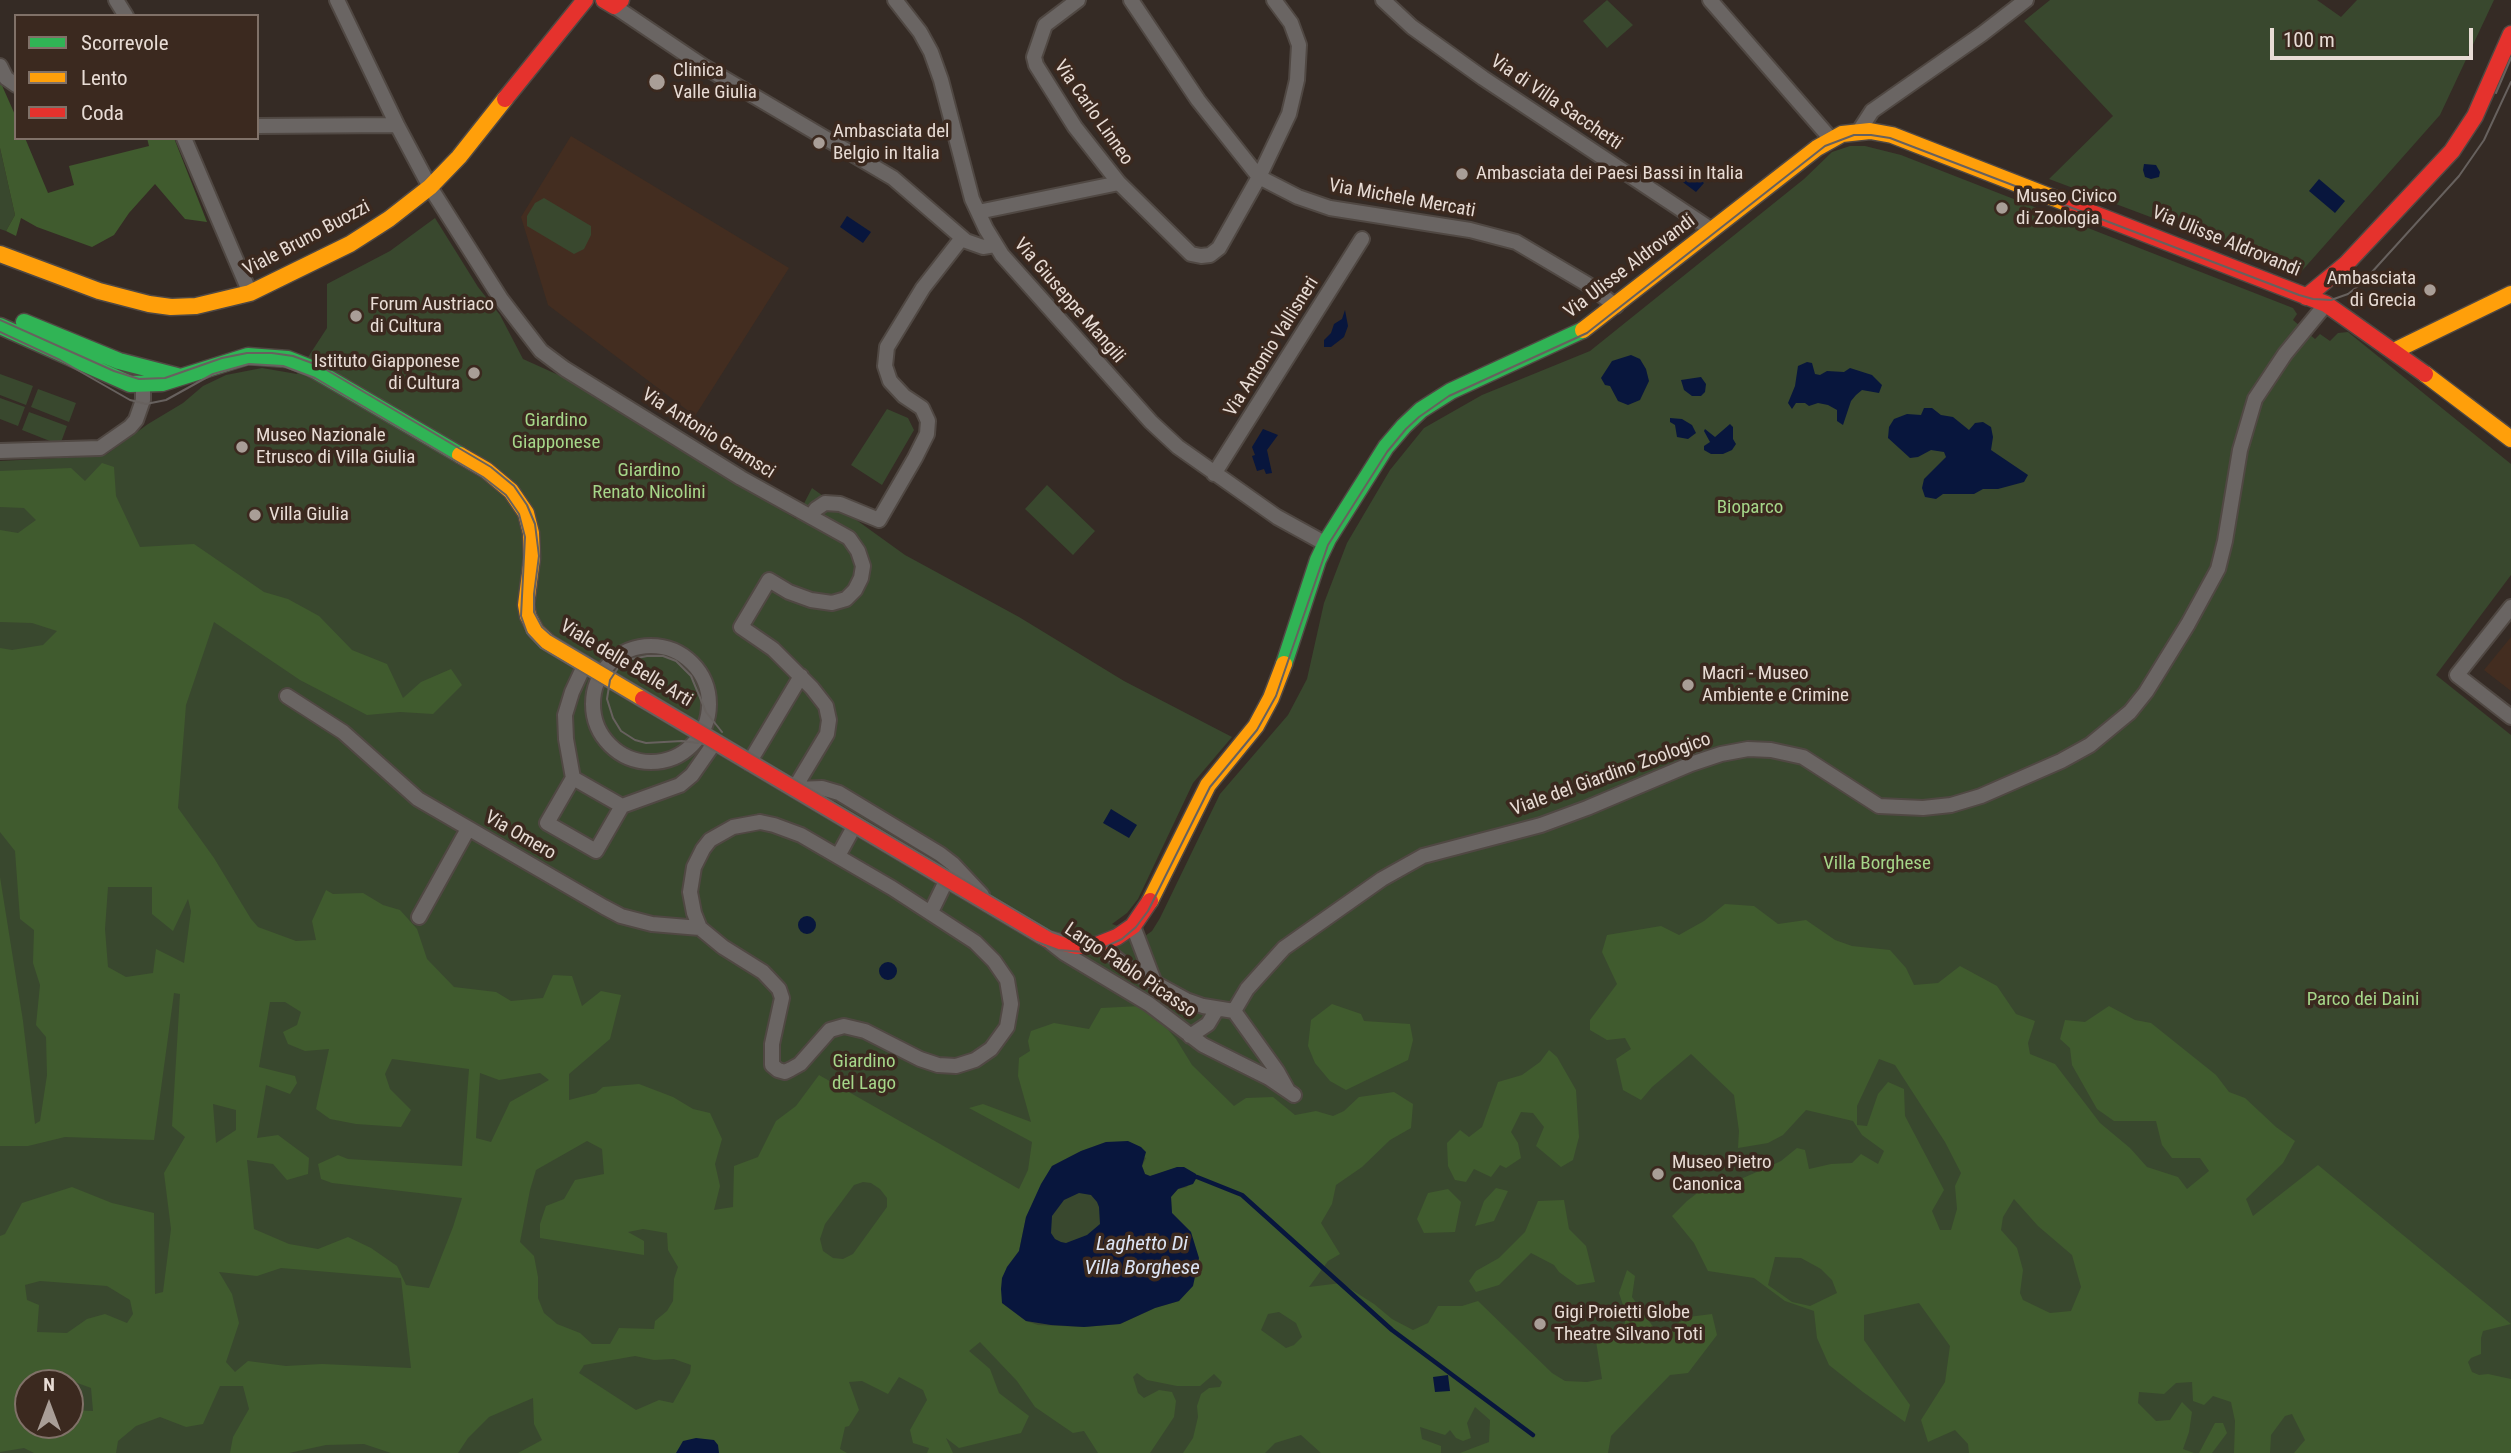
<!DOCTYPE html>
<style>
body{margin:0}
#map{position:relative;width:2511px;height:1453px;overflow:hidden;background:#352b25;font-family:"Roboto Condensed",sans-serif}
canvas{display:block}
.legend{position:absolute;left:14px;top:14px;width:245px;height:126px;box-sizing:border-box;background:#3b291f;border:2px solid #807168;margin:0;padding:9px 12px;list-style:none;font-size:21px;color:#e8dcd5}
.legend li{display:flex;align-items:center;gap:14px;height:35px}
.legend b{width:35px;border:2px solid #807168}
.north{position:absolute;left:14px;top:1369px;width:70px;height:70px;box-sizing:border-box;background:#3b291f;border:2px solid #807168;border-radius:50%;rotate:0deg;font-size:19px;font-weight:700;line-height:28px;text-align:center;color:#e8dcd5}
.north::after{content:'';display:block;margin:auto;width:24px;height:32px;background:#a99e97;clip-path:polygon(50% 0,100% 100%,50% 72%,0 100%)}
.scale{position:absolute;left:2270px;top:28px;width:203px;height:32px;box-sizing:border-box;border:4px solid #e8dcd5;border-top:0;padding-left:9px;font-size:21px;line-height:24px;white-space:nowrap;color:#e8dcd5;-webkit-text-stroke:5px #3b291f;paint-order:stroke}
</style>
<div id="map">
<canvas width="2511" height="1453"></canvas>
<ul class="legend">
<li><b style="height:9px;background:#30b455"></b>Scorrevole</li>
<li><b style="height:9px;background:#ff9f0a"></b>Lento</li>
<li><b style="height:9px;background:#e5322d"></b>Coda</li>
</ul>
<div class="north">N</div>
<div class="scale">100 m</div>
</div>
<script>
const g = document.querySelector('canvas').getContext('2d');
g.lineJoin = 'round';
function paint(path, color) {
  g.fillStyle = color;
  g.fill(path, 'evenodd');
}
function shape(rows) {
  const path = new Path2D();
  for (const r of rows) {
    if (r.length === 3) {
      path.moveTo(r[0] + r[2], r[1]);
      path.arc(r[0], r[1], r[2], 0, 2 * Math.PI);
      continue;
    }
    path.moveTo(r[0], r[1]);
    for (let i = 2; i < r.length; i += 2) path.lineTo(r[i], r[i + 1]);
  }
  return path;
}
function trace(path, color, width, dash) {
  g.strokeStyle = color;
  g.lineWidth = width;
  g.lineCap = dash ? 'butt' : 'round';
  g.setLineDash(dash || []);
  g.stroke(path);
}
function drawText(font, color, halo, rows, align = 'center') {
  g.font = font + ' "Roboto Condensed",sans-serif';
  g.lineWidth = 7;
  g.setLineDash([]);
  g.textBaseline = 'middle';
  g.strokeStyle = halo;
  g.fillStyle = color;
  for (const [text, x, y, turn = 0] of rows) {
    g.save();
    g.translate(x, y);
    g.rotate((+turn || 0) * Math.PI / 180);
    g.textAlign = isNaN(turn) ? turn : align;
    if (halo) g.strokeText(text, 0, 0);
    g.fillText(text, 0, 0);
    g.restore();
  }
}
paint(shape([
 [571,136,789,268,695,416,548,305,521,217],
 [2511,637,2511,691,2484,670]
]), '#432d20');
paint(shape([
 [1607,0,1633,25,1607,48,1583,21],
 [2050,0,2317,0,2341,17,2357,0,2494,0,2440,115,2300,273,2049,179,2113,116,2024,21],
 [1850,146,1865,146,1901,155,2293,308,2297,314,2293,320,2315,339,2320,334,2330,341,2338,333,2348,332,2511,464,2511,575,2436,675,2511,735,2511,1453,0,1453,0,461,96,456,107,454,148,424,183,403,203,386,226,375,262,368,297,374,327,328,327,284,390,251,435,218,478,287,500,315,523,359,574,382,796,519,812,488,905,555,1019,617,1124,681,1232,737,1193,783,1138,899,1127,913,1112,924,1145,936,1152,931,1160,918,1220,794,1288,715,1307,679,1324,603,1347,543,1390,470,1424,428,1482,395,1590,351,1804,179,1832,152],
 [28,1383,70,1383,70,1425,28,1425],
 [0,148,15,215,6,231,0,229],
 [544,198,591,226,591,235,584,249,574,254,527,226,527,216,535,203],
 [0,374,33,386,26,405,0,395],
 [38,389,76,403,69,422,31,407],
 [0,398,25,407,18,426,0,419],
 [887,409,908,418,914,430,882,485,851,465],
 [29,412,67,426,60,445,22,430],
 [1047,485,1095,531,1073,555,1025,509]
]), '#39482e');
paint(shape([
 [0,81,16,117,16,138,25,138,48,193,74,185,69,166,149,146,147,138,174,138,207,222,185,219,155,184,129,213,114,235,92,247,37,227,21,218,16,236,6,231,15,215,0,148],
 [102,463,114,467,116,496,140,547,194,544,264,592,288,599,319,616,352,650,387,664,403,698,421,682,451,669,462,685,433,714,400,712,367,715,300,680,214,622,186,705,178,808,214,858,251,919,258,927,296,941,316,940,312,921,326,890,333,894,363,893,383,905,400,910,417,929,427,959,454,987,496,992,511,1001,543,998,553,975,572,976,582,1006,601,991,621,995,610,1039,569,1074,569,1100,596,1093,603,1087,639,1084,673,1097,693,1109,710,1113,722,1139,715,1164,720,1186,714,1210,733,1207,734,1166,758,1157,776,1121,796,1106,819,1075,1019,1189,1028,1170,1032,1142,969,1108,983,1104,1031,1122,1018,1076,1019,1058,1030,1051,1028,1041,1031,1031,1054,1023,1089,1029,1101,1008,1141,1006,1154,1013,1176,1039,1192,1065,1234,1106,1246,1098,1273,1097,1295,1115,1316,1111,1333,1116,1344,1111,1359,1097,1394,1092,1413,1104,1411,1128,1390,1140,1362,1167,1336,1185,1332,1204,1321,1223,1340,1254,1328,1261,1309,1287,1341,1283,1374,1304,1392,1319,1413,1330,1428,1323,1438,1306,1462,1306,1478,1301,1552,1373,1565,1381,1587,1382,1602,1379,1596,1341,1621,1339,1625,1322,1624,1308,1619,1293,1627,1270,1635,1276,1632,1297,1659,1335,1688,1317,1712,1314,1717,1335,1688,1373,1670,1375,1611,1436,1608,1453,1460,1453,1489,1442,1490,1420,1475,1407,1467,1423,1471,1438,1463,1441,1456,1438,1450,1430,1445,1435,1420,1427,1422,1439,1441,1446,1441,1453,1321,1453,1301,1435,1275,1443,1265,1453,1183,1453,1193,1438,1198,1417,1197,1406,1201,1394,1209,1388,1220,1387,1222,1382,1214,1374,1200,1386,1177,1386,1147,1380,1137,1373,1133,1377,1138,1393,1144,1398,1159,1390,1172,1392,1176,1401,1174,1417,1150,1453,1098,1453,1084,1431,1073,1433,1035,1407,1017,1381,980,1342,969,1351,990,1369,999,1393,1029,1416,1021,1433,959,1448,946,1438,953,1453,927,1453,929,1448,913,1443,910,1430,927,1400,923,1390,899,1377,888,1394,862,1381,849,1382,859,1410,849,1426,845,1427,840,1449,847,1453,518,1453,542,1440,534,1424,533,1398,489,1417,468,1438,458,1453,391,1453,364,1444,326,1445,289,1453,230,1453,233,1437,249,1409,243,1386,220,1386,203,1424,186,1427,160,1417,136,1426,118,1441,116,1453,34,1453,24,1448,0,1452,0,1236,5,1234,22,1203,72,1187,112,1203,154,1213,155,1294,163,1292,171,1229,164,1173,185,1137,172,1126,180,994,174,993,154,1140,65,1137,28,1146,0,1146,0,877,23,1021,35,1124,40,1121,47,1075,46,1037,36,1025,40,985,33,963,34,930,20,919,15,851,0,832,0,648,12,650,43,645,57,631,32,623,0,622,0,530,18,533,36,520,24,508,0,507,0,471,71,468,85,481],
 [108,887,152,887,152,914,173,931,188,899,191,911,184,963,156,949,153,973,126,977,108,967,105,929],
 [270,1002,285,1002,301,1012,297,1025,283,1032,288,1044,305,1051,329,1049,316,1109,330,1119,356,1124,401,1127,411,1110,390,1089,385,1074,392,1059,469,1069,462,1166,348,1159,338,1155,318,1164,321,1179,332,1183,462,1198,453,1227,429,1288,406,1285,397,1266,371,1248,348,1237,318,1249,289,1244,254,1229,247,1160,273,1164,287,1180,308,1174,309,1158,278,1135,257,1138,266,1085,290,1094,297,1083,295,1076,259,1067],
 [480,1073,499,1080,540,1073,549,1080,510,1102,491,1142,476,1138],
 [213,1104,236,1110,236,1130,216,1143],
 [587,1141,602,1149,604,1174,575,1180,564,1199,546,1206,540,1224,540,1238,644,1255,644,1241,628,1232,643,1229,667,1233,668,1250,678,1267,674,1279,673,1301,667,1311,655,1321,654,1329,619,1328,610,1344,592,1344,580,1333,557,1324,544,1313,538,1298,538,1277,534,1256,520,1242,530,1190,536,1170],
 [1106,1142,1146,1158,1142,1166,1145,1174,1150,1176,1162,1174,1188,1187,1178,1189,1171,1196,1172,1213,1191,1232,1179,1301,1155,1308,1120,1324,1084,1327,1038,1325,1026,1321,1002,1303,1007,1267,1019,1251,1026,1217,1052,1166,1081,1151],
 [863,1182,871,1183,880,1189,887,1198,887,1207,853,1254,843,1259,833,1258,823,1251,820,1239,825,1224,854,1185],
 [281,1268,401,1278,411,1368,322,1364,286,1366,248,1361,235,1372,226,1362,239,1323,232,1294,219,1272,257,1276],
 [40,1281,107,1286,130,1300,133,1314,127,1323,105,1314,87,1319,67,1333,37,1332,39,1305,27,1300,25,1285],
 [1279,1312,1296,1323,1302,1337,1294,1345,1286,1348,1261,1330,1268,1314],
 [635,1356,654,1360,674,1359,691,1365,690,1373,673,1403,659,1400,636,1410,579,1373,584,1365],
 [41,1381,70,1383,72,1381,91,1388,93,1411,70,1410,70,1425,28,1425,28,1383],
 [1725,904,1754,906,1778,924,1806,920,1835,940,1852,946,1890,950,1906,968,1914,985,1938,983,1960,966,1997,986,2016,1014,2035,1021,2028,1043,2030,1054,2055,1064,2100,1123,2130,1148,2147,1167,2178,1177,2187,1189,2209,1171,2200,1158,2172,1158,2162,1145,2156,1121,2114,1121,2097,1109,2072,1065,2070,1048,2060,1039,2065,1020,2085,1022,2109,1006,2135,1020,2151,1023,2216,1075,2229,1092,2245,1098,2276,1127,2295,1141,2283,1163,2246,1199,2253,1216,2318,1165,2511,1324,2483,1331,2481,1338,2481,1354,2471,1358,2468,1362,2472,1372,2479,1375,2488,1374,2511,1379,2511,1453,2294,1453,2305,1440,2292,1414,2285,1416,2271,1435,2270,1453,2234,1453,2235,1421,2231,1402,2213,1396,2204,1405,2193,1401,2192,1382,2176,1383,2164,1394,2139,1392,2138,1403,2156,1421,2170,1420,2182,1402,2192,1412,2189,1432,2183,1449,2194,1453,1969,1453,1968,1444,1955,1430,1928,1442,1921,1420,1945,1382,1950,1346,1919,1303,1864,1315,1864,1340,1910,1405,1905,1422,1863,1392,1829,1365,1817,1338,1814,1311,1785,1301,1754,1278,1708,1271,1694,1243,1672,1216,1687,1201,1709,1184,1736,1181,1766,1168,1781,1161,1797,1148,1805,1150,1809,1169,1831,1164,1852,1163,1861,1154,1878,1164,1884,1151,1862,1135,1853,1121,1806,1110,1783,1135,1768,1143,1738,1148,1739,1131,1734,1095,1691,1054,1652,1087,1641,1100,1623,1090,1616,1059,1631,1049,1625,1038,1607,1040,1590,1030,1590,1020,1617,984,1602,952,1607,935,1661,926,1679,935,1704,921],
 [1879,1059,1895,1065,1945,1142,1961,1173,1955,1186,1957,1209,1951,1230,1940,1230,1932,1211,1944,1190,1905,1116,1904,1089,1888,1082,1878,1094,1867,1126,1857,1125,1857,1106],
 [2014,1199,2038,1226,2072,1255,2081,1287,2071,1311,2050,1313,2023,1300,2020,1293,2023,1270,2017,1248,2001,1230,2003,1217],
 [1775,1257,1801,1258,1821,1269,1832,1280,1837,1293,1810,1306,1792,1302,1768,1285],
 [1332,1004,1361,1014,1364,1021,1410,1024,1413,1040,1408,1060,1346,1090,1330,1081,1315,1063,1308,1046,1311,1020],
 [1549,1050,1557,1057,1576,1090,1579,1137,1573,1160,1561,1167,1536,1146,1544,1127,1533,1113,1521,1112,1511,1132,1518,1143,1521,1158,1506,1168,1500,1165,1491,1177,1474,1169,1466,1182,1455,1180,1448,1166,1447,1143,1460,1130,1469,1137,1482,1127,1498,1082,1522,1075,1540,1062],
 [1496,1188,1508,1191,1494,1221,1475,1226,1484,1201],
 [1448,1189,1461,1202,1455,1232,1424,1233,1417,1219,1428,1193],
 [1564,1200,1569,1229,1586,1246,1595,1282,1577,1285,1559,1272,1554,1265,1531,1253,1499,1285,1476,1292,1469,1281,1476,1271,1499,1258,1525,1232,1538,1201],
 [2215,1423,2223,1423,2227,1433,2212,1453,2199,1453]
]), '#405b2e');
paint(shape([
 [2144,164,2156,165,2160,172,2159,177,2151,179,2145,177,2143,170],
 [1684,167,1704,183,1696,192,1676,177,1678,168],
 [2319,179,2345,201,2335,213,2309,191],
 [847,216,871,232,863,243,840,227],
 [1345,310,1348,326,1344,337,1331,347,1324,347,1324,340,1331,333,1334,324,1342,319],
 [1631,355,1640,359,1646,369,1649,381,1640,400,1628,405,1618,401,1610,386,1605,385,1601,378,1612,361],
 [1807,362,1812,363,1815,374,1820,375,1827,371,1844,372,1850,368,1872,375,1882,385,1879,393,1862,390,1856,395,1851,401,1843,425,1837,421,1837,410,1828,405,1818,403,1809,406,1805,403,1796,403,1792,409,1788,403,1795,386,1798,366],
 [1701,377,1706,384,1705,392,1701,396,1692,396,1684,390,1681,380],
 [1924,408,1932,408,1941,415,1953,417,1969,430,1975,423,1983,422,1991,427,1993,437,1991,450,2028,475,2024,482,1998,489,1983,489,1974,494,1943,494,1936,499,1925,497,1922,488,1924,479,1946,457,1944,452,1931,450,1918,457,1910,458,1888,438,1889,427,1894,419,1907,414,1921,415],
 [1670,418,1682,419,1692,425,1696,433,1688,439,1677,437,1675,425,1670,422],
 [1730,424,1733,427,1733,439,1736,444,1732,450,1723,454,1711,454,1704,450,1704,446,1710,442,1704,431,1705,429,1715,437],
 [1263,429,1278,435,1267,450,1272,473,1266,474,1264,469,1257,471,1252,456,1255,455,1252,447],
 [1111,809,1137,825,1129,838,1103,823],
 [807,925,9],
 [888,971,9],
 [1128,1141,1141,1147,1146,1152,1142,1166,1145,1174,1150,1176,1177,1167,1184,1167,1196,1174,1197,1177,1193,1184,1178,1189,1171,1197,1172,1213,1191,1232,1199,1258,1193,1286,1179,1301,1155,1308,1120,1324,1084,1327,1051,1325,1026,1321,1002,1303,1001,1289,1002,1278,1007,1267,1019,1251,1026,1217,1041,1184,1052,1166,1081,1151,1106,1142],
 [1079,1193,1091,1195,1097,1202,1099,1207,1100,1224,1087,1235,1066,1243,1061,1242,1055,1239,1051,1233,1052,1216,1064,1200],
 [1448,1375,1450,1391,1435,1392,1433,1377],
 [696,1438,714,1440,718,1445,719,1453,676,1453,683,1441]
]), '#08163d');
trace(shape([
 [1197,1177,1242,1195,1392,1330,1533,1435]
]), '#08163d', 4.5);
const street = shape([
 [116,0,126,16],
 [337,0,397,125,430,187,501,299,541,351,565,369,741,478,849,538,858,551,863,566,861,578,855,590,846,599,832,603,811,600,789,592,769,580,741,627,773,649,812,688,826,706,829,720,827,734,794,789],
 [895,0,920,32,931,52,941,80,972,199,986,229,1002,255,1151,422,1178,447,1277,517,1326,544],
 [1078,0,1045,25,1034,57,1036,65,1075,127,1119,183,1191,254,1201,256,1210,255,1219,248,1259,177,1289,114,1297,80,1299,45,1291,23,1274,0],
 [1131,0,1198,100,1259,177,1298,197,1330,208,1470,230,1516,242,1587,284,1616,306],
 [1383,0,1412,27,1483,78,1712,230],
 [1710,0,1831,139],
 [614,6,703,66,893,178,966,241,983,247,995,245],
 [0,66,6,78,16,85],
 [257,126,397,125],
 [1859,131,1872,111,1982,34,2026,0],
 [184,138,250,293],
 [978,212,1119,183],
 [0,451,100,448,130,427,136,420,143,400,143,385],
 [1214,474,1362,239],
 [811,516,816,509,825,503,840,504,879,520,915,458,927,434,928,421,922,408,904,396,890,381,885,366,887,347,923,288,962,238],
 [2511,607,2457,675,2511,717],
 [651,704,58],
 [585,664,572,692,565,715,566,739,573,778,547,823,596,851,622,806,680,785,692,775,715,742],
 [287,696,343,732,418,799,604,907,621,916,652,924,700,928],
 [749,763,801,676],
 [573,778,622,806],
 [794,789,822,788,839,793,940,854,953,864,982,895],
 [760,822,774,825,801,835,892,888,975,942,994,961,1007,980,1011,1004,1007,1027,991,1049,975,1060,956,1066,938,1065,920,1059,865,1031,844,1026,830,1030,800,1064,791,1069,785,1072,778,1070,772,1065,772,1044,782,998,779,989,763,972,723,947,700,928,694,913,690,892,694,867,703,849,710,840,733,827,760,822],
 [838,856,855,825],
 [931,912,947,879],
 [419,917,468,829],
 [1133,926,1154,981],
 [1050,942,1064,953,1149,1004,1203,1045,1269,1078,1294,1095],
 [1099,944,1129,969,1186,1000,1203,1006,1234,1011,1277,1071,1287,1089],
 [1234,1011,1247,989,1284,948,1382,879,1423,856,1541,825,1587,808,1691,764,1721,754,1748,749,1771,750,1803,757,1879,806,1923,808,1951,805,1981,796,2061,761,2090,745,2130,712,2146,692,2188,624,2218,569,2225,541,2240,450,2255,399,2285,354,2326,304],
 [1190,1036,1208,1024,1217,1009]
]);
const fast = shape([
 [24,322,119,361,177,376],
 [0,326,130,384,162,383,248,356,288,359,311,368,460,455],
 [1284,664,1318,560,1328,539,1386,447,1404,426,1421,410,1451,391,1583,330]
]);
const slow = shape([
 [0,254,99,291,149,304,171,307,196,306,250,293,350,244,389,219,430,187,459,157,505,99],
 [1583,330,1817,148,1842,134,1870,131,1892,135,2069,204],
 [2394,351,2511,294],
 [2425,374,2511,439],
 [460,455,486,470,511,491,526,513,531,533,532,558,526,605,528,616,536,631,549,643,643,699],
 [1150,901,1208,785,1256,726,1271,698,1284,664]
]);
const jam = shape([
 [604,0,614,6,621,0],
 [505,99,585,0],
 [2069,204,2326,304,2425,374],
 [2306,297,2346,264,2452,151,2475,116,2511,34],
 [643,699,1047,939,1076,946,1097,945,1117,937,1133,926,1150,901]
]);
trace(street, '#504843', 18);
trace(fast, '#504843', 19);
trace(slow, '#504843', 19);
trace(jam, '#504843', 19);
trace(street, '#6a6563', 14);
trace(fast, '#30b455', 16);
trace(slow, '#ff9f0a', 16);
trace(jam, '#e5322d', 16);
trace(shape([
 [2496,93,2511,58],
 [0,320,114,371,139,379,165,378,222,358,247,353,272,353,293,356,320,366,491,467,514,486,527,505,535,524,539,556,534,594,534,612,542,627,551,635,1052,932,1078,941,1097,941],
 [0,332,60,360,130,400,146,404,166,400,213,374,249,364,283,366,315,378,483,477,506,495,519,514,525,537,521,616,527,633,541,648,1037,942,1058,950,1085,952,1103,948,1122,939,1136,927,1148,911,1210,787,1257,730,1276,696,1328,545,1387,452,1406,429,1419,417,1449,396,1587,333,1825,146,1854,135,1871,135,1890,138,2299,295,2313,299,2331,300,2348,294,2362,283,2459,176,2484,140,2511,82],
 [698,743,682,741,646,743,635,740,621,731,613,718,607,699,610,680,618,668,632,659,647,656,663,656,676,661,691,676,706,712,722,732]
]), '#67615e', 2);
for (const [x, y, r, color] of [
 [657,82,9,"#a99e97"],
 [819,143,7,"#a99e97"],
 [1462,174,7,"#a99e97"],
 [2002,208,7,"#a99e97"],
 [2430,290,7,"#a99e97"],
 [356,316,7,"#a99e97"],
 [474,373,7,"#a99e97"],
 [242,447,7,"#a99e97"],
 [255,515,7,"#a99e97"],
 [1688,685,7,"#a99e97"],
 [1658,1174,7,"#a99e97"],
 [1540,1324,7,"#a99e97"]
]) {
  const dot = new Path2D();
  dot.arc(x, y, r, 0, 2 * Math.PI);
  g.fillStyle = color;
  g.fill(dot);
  trace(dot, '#3b291f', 2.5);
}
drawText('19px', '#e8dcd5', '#3b291f', [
 ["Clinica",673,71],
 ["Valle Giulia",673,93],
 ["Ambasciata del",833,132],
 ["Belgio in Italia",833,154],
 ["Ambasciata dei Paesi Bassi in Italia",1476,174],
 ["Museo Civico",2016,197],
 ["di Zoologia",2016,219],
 ["Ambasciata",2416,279,"right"],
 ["di Grecia",2416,301,"right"],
 ["Forum Austriaco",370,305],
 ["di Cultura",370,327],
 ["Istituto Giapponese",460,362,"right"],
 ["di Cultura",460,384,"right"],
 ["Museo Nazionale",256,436],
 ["Etrusco di Villa Giulia",256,458],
 ["Villa Giulia",269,515],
 ["Macri - Museo",1702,674],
 ["Ambiente e Crimine",1702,696],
 ["Museo Pietro",1672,1163],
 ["Canonica",1672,1185],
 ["Gigi Proietti Globe",1554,1313],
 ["Theatre Silvano Toti",1554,1335]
], 'left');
drawText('19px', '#e8dcd5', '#3b291f', [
 ["Via di Villa Sacchetti",1556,103,34],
 ["Via Carlo Linneo",1093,113,55],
 ["Via Michele Mercati",1402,199,10],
 ["Viale Bruno Buozzi",307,239,-28],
 ["Via Ulisse Aldrovandi",2226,242,22],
 ["Via Ulisse Aldrovandi",1630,267,-37],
 ["Via Giuseppe Mangili",1069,301,49],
 ["Via Antonio Vallisneri",1272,347,-58],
 ["Via Antonio Gramsci",708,434,32],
 ["Viale delle Belle Arti",626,664,31],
 ["Viale del Giardino Zoologico",1611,775,-20],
 ["Via Omero",520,836,30],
 ["Largo Pablo Picasso",1130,971,34]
]);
drawText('19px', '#a5d689', '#3b291f', [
 ["Giardino",556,421],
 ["Giapponese",556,443],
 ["Giardino",649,471],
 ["Renato Nicolini",649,493],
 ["Bioparco",1750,508],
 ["Villa Borghese",1877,864],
 ["Parco dei Daini",2363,1000],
 ["Giardino",864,1062],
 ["del Lago",864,1084]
]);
drawText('italic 21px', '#dce4f4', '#3b291f', [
 ["Laghetto Di",1142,1245],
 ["Villa Borghese",1142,1269]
]);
</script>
